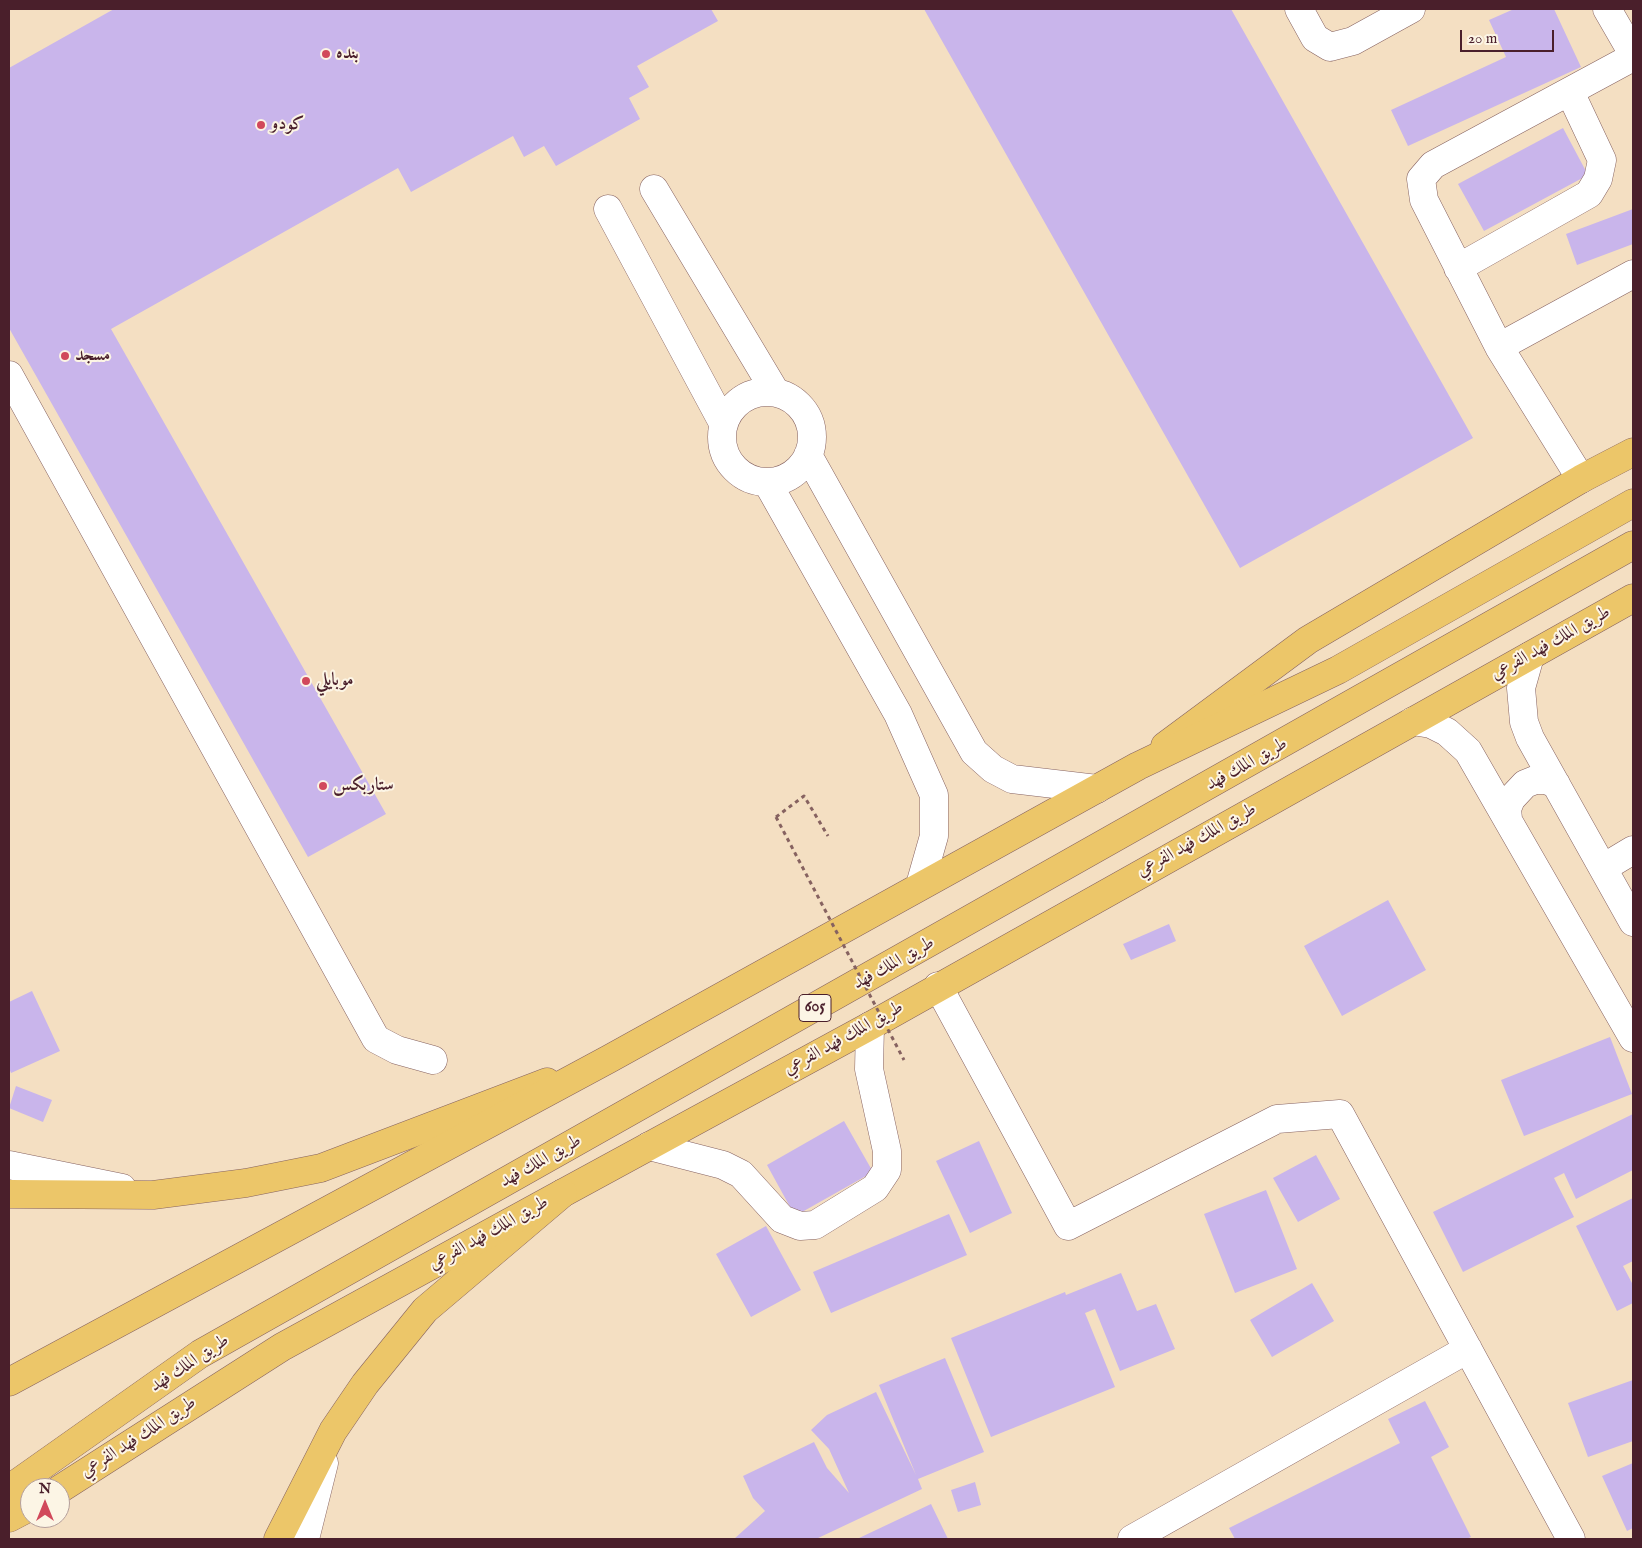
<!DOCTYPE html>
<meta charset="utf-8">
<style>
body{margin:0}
#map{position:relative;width:1642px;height:1548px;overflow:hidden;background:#f4dfc2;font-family:"IM FELL English",serif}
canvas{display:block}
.frame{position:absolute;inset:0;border:10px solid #4a1f2b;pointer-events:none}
.north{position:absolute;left:20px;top:1478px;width:50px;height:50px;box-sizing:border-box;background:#fcf5e5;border:1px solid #b59f9b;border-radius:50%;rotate:0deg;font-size:14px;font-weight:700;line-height:20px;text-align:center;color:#4a1f2b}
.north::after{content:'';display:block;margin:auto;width:18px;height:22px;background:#d1495b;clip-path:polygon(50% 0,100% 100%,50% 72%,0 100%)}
.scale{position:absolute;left:1460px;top:30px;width:94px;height:22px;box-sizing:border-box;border:2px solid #4a1f2b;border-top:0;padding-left:6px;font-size:15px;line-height:18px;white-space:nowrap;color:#4a1f2b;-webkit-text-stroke:4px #fcf5e5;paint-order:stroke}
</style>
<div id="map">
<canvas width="1642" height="1548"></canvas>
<div class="frame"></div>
<div class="north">N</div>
<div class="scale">20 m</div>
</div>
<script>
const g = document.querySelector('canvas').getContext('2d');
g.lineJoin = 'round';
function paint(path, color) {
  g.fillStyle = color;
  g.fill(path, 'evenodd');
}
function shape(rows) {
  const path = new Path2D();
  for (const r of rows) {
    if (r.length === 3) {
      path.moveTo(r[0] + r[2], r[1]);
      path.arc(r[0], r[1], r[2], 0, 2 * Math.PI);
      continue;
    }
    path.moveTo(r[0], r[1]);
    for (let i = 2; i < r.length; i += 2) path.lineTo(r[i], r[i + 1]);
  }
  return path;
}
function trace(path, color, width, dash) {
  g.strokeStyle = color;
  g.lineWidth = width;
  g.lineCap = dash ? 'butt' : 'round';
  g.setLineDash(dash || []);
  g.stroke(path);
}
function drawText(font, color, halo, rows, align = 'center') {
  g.font = font + ' "IM FELL English",Amiri,serif';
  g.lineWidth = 4;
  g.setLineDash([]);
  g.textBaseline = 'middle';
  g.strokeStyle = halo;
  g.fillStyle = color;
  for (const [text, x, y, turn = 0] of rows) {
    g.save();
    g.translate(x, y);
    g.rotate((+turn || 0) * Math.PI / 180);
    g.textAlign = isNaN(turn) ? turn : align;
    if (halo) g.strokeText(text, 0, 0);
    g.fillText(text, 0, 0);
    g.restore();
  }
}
paint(shape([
 [114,9,711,9,718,21,637,66,649,87,629,98,640,119,556,166,544,146,524,157,513,136,411,192,398,168,111,329,386,814,308,857,9,328,9,68],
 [924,9,1231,9,1473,438,1240,568],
 [1514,9,1554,9,1581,67,1408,146,1391,110,1506,57,1489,20],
 [1563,128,1588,175,1484,231,1458,184],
 [1633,209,1633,244,1577,265,1566,234],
 [1388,900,1426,970,1342,1016,1304,946],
 [1169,924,1176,941,1131,960,1123,944],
 [32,991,60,1051,11,1073,9,1068,9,1002],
 [1610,1037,1632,1094,1524,1136,1501,1080],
 [16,1086,52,1100,43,1122,9,1108],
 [1633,1114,1633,1170,1576,1199,1564,1173,1554,1178,1574,1217,1463,1272,1433,1212],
 [844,1121,873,1172,795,1216,767,1165],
 [979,1141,1012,1213,970,1233,936,1161],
 [1316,1155,1340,1199,1298,1222,1273,1178],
 [1266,1190,1297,1269,1235,1293,1204,1214],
 [1633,1198,1633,1261,1623,1266,1633,1285,1633,1303,1617,1311,1576,1226],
 [949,1214,967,1255,831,1313,813,1272],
 [766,1226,801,1290,751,1317,716,1254],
 [1121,1273,1137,1311,1156,1304,1175,1349,1120,1371,1095,1309,1085,1313,1115,1387,991,1437,951,1338,1065,1292,1066,1295],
 [1312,1283,1334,1321,1272,1357,1250,1320],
 [945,1358,984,1452,918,1479,922,1489,816,1539,734,1539,765,1511,753,1498,743,1476,814,1442,827,1468,849,1493,829,1449,811,1430,827,1415,876,1392,916,1475,879,1385],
 [1633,1380,1633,1441,1588,1457,1568,1403],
 [1425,1401,1449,1447,1431,1457,1471,1537,1466,1539,1235,1539,1229,1528,1400,1443,1388,1419],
 [1633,1463,1633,1528,1627,1531,1602,1476],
 [975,1482,981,1505,958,1512,951,1490],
 [931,1504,948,1539,857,1539]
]), '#c9b5eb');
const minor = shape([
 [1299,9,1315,38,1330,47,1353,41,1411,9],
 [1607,9,1633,54],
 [654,189,776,393],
 [608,209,723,423],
 [1458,268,1589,194,1598,179,1602,160,1570,92],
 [1499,347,1633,274],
 [9,375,376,1039,397,1050,433,1060],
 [767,437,45],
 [808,455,974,752,993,769,1012,779,1097,789],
 [1581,479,1499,347,1424,200,1421,179,1433,165,1633,57],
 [767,482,898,714,934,795,934,836,920,885],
 [1530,656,1521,688,1524,722,1530,738,1633,922],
 [1413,721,1431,724,1447,732,1468,751,1633,1038],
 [1508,819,1507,809,1511,799,1525,784,1535,780,1546,780,1556,784],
 [1603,868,1633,850],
 [938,986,1068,1226,1277,1119,1340,1114,1571,1539],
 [649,1146,723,1165,741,1174,782,1219,800,1226,815,1225,875,1188,887,1170,887,1151,869,1069,870,1026],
 [9,1165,122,1188],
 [305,1539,324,1463],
 [1132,1539,1468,1349]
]);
const major = shape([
 [1165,746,1308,640,1581,479,1633,452],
 [9,1194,153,1195,246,1183,321,1168,547,1082],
 [278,1539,333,1431,365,1384,425,1310,563,1193,870,1026,1633,598]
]);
const highway = shape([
 [9,1382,609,1059,1138,766,1338,670,1633,503],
 [9,1489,200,1354,1633,545],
 [60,1489,282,1347,563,1193],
 [9,1518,30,1507]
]);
trace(minor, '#866260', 29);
trace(major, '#866260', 29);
trace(highway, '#866260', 29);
trace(shape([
 [776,817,804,796,828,836]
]), '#866260', 3, [4, 4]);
trace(minor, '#fff', 28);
trace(major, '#ecc669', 28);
trace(highway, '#ecc669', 28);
trace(shape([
 [776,817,904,1060]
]), '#866260', 3, [4, 4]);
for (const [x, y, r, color] of [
 [326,54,5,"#d1495b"],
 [261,125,5,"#d1495b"],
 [65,356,5,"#d1495b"],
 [306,681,5,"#d1495b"],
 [323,786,5,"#d1495b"]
]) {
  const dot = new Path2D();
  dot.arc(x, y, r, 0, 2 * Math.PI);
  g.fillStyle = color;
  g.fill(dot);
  trace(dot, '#fcf5e5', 2);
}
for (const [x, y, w] of [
 [815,1008,32]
]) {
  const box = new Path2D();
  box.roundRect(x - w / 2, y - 13.5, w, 27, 4);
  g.fillStyle = '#fcf5e5';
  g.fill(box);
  trace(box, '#4a1f2b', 1);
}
drawText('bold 16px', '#4a1f2b', null, [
 ["605",815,1008]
]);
drawText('bold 18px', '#4a1f2b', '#fcf5e5', [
 ["بنده",336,54],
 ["كودو",271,125],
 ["مسجد",75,356],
 ["موبايلي",316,681],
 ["ستاربكس",333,786]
], 'left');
drawText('18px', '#4a1f2b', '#fcf5e5', [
 ["طريق الملك فهد الفرعي",1551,644,-29],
 ["طريق الملك فهد",1247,765,-29],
 ["طريق الملك فهد الفرعي",1197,841,-29],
 ["طريق الملك فهد",894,964,-29],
 ["طريق الملك فهد الفرعي",844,1039,-29],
 ["طريق الملك فهد",541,1162,-29],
 ["طريق الملك فهد الفرعي",489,1234,-29],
 ["طريق الملك فهد",190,1364,-33],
 ["طريق الملك فهد الفرعي",139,1438,-33]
]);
</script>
